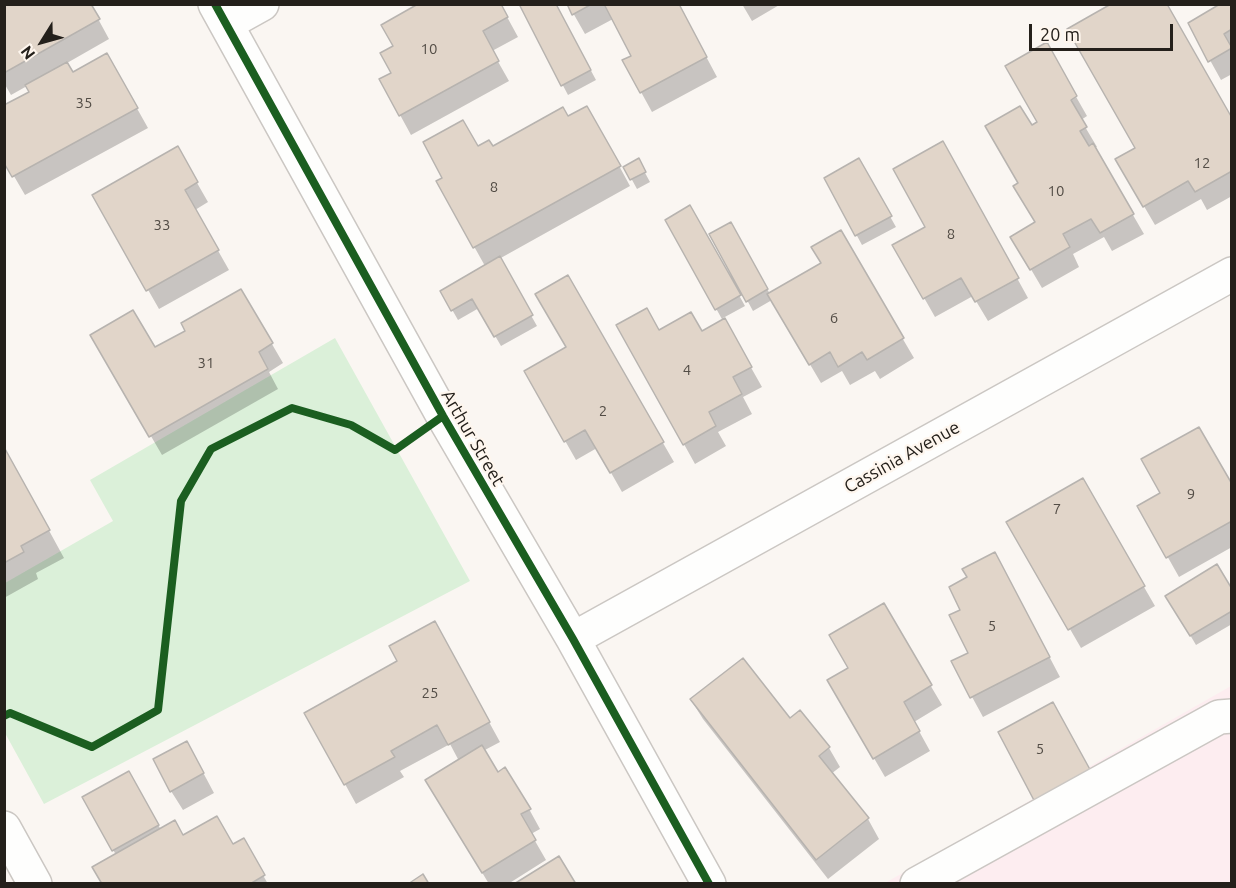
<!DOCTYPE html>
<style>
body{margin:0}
#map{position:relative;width:1236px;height:888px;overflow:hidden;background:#faf6f2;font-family:Ubuntu,sans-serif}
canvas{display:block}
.frame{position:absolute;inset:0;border:6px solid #24201b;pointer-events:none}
.north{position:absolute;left:12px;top:12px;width:60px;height:60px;-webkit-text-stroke:4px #fef6ee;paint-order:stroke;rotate:233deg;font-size:16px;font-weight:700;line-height:24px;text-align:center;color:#24201b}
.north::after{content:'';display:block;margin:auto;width:21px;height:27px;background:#24201b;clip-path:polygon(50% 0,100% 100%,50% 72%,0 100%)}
.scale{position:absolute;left:1029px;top:24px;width:144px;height:27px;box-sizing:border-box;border:3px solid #24201b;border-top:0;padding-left:8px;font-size:18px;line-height:21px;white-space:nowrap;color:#24201b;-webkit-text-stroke:4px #fef6ee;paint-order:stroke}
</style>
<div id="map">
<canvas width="1236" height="888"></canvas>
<div class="frame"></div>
<div class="north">N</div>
<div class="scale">20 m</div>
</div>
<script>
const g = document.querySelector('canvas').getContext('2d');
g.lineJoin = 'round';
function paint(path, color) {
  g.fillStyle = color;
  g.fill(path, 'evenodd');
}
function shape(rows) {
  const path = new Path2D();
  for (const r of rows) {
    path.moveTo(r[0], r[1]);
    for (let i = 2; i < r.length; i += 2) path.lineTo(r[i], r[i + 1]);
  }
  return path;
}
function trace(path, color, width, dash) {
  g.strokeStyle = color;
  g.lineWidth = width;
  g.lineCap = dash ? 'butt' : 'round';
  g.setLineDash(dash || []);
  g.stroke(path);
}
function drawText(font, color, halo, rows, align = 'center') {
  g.font = font + ' Ubuntu,sans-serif';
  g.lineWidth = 4.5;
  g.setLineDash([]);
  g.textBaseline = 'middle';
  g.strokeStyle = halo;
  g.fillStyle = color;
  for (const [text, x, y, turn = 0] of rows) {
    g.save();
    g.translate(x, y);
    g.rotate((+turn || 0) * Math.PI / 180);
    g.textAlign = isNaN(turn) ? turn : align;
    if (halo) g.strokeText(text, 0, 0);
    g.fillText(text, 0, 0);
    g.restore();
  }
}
paint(shape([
 [1231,686,1231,883,885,883]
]), '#fdedf0');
paint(shape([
 [335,338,470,581,44,804,5,733,5,583,113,521,90,480]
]), '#dbf0d9');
paint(shape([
 [4,4,90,4,109,39,67,63,73,74,107,55,148,128,25,195,4,159,31,92,27,86,11,95,4,83],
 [500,4,518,37,492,51,509,81,411,135,381,80,393,73,395,47],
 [520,4,555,4,596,80,568,95],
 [568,4,678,4,717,77,652,112,624,61,633,56,613,19,585,34],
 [742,4,781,4,752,21],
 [1232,4,1232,74,1221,80,1190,24],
 [1046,44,1087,116,1081,120,1097,147,1094,148,1144,234,1112,251,1104,237,1073,254,1079,267,1042,288,1012,237,1037,223,1020,184,1031,127,1039,123],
 [568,118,598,127,630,186,499,259,537,326,501,346,479,308,458,320,442,292,485,266,438,182,478,148,492,148],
 [1232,120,1232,196,1207,210,1201,199,1155,225,1117,160,1137,148],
 [177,148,208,202,195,210,229,270,159,309,94,195],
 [638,160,650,182,637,189,625,167],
 [858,160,896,227,862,245,826,179],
 [953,162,1028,298,988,321,973,296,935,317,894,245,927,228],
 [690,207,745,306,723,318,762,387,743,397,752,414,718,432,726,446,695,464,618,325,659,332,702,333,723,321,667,220],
 [730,224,770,294,823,264,840,232,914,358,880,379,875,371,850,385,842,371,821,383,772,300,753,311,711,234],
 [567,277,674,462,622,492,597,448,576,460,526,372,568,348],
 [241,291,283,363,269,372,278,389,162,455,92,335,154,349,186,331],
 [4,448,64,558,36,573,38,579,4,598],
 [1082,480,1155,606,1081,648,1008,522],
 [1232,487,1232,547,1179,577,1139,506],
 [995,554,1060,677,983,717,953,662,970,653,962,610,969,578],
 [1232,592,1232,624,1196,645,1167,596],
 [883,605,942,705,914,722,930,751,885,777,829,681,850,668],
 [445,642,500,742,483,751,497,774,529,809,540,829,531,834,546,860,508,884,489,884,438,799,459,761,450,744,400,771,404,777,356,804,306,713],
 [691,700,790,720,800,712,829,748,840,767,831,774,868,819,879,839,828,879,703,719],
 [198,763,214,793,183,810,171,791],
 [129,773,161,830,183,837,233,846,243,840,268,884,103,884,116,855,84,797]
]), '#0003');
const building = shape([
 [4,4,91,4,100,19,4,73,4,4],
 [418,4,501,4,508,17,483,31,499,61,399,116,379,79,391,73,380,53,393,46,381,25,418,4],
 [519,4,556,4,591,70,561,86,519,4],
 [567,4,592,4,572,15,567,4],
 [604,4,679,4,707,57,640,93,622,60,631,56,604,4],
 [1111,4,1167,4,1232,118,1232,171,1195,192,1188,181,1143,207,1115,159,1135,148,1067,29,1111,4],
 [1220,4,1232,4,1232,29,1224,34,1232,48,1208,62,1188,23,1220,4],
 [1047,42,1077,96,1071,100,1087,127,1080,131,1089,146,1093,143,1134,214,1100,233,1091,219,1063,234,1070,247,1030,270,1010,237,1035,222,1013,186,1018,183,985,126,1020,106,1032,125,1037,122,1005,66,1047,42],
 [107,53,138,108,12,177,4,163,4,105,29,92,25,85,67,62,73,72,107,53],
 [587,106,621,166,473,248,436,181,442,178,423,142,463,120,478,146,489,140,493,146,563,107,568,116,587,106],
 [943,141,1019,278,975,302,961,278,923,299,892,245,925,227,893,169,943,141],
 [178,146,198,182,185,190,219,250,146,291,92,195,178,146],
 [639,158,646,172,630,180,623,167,639,158],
 [859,158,892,216,855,236,824,178,859,158],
 [690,205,741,295,715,310,665,220,690,205],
 [731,222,768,289,746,302,709,234,731,222],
 [841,230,904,338,867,360,862,352,838,367,830,352,809,365,767,294,821,263,811,247,841,230],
 [500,256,533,315,494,337,472,299,451,311,440,291,500,256],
 [568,275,664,442,610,473,585,430,564,442,524,371,566,347,535,294,568,275],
 [241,289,273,343,259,352,268,369,149,437,90,335,133,310,155,347,185,331,181,323,241,289],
 [647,308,659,330,691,312,702,331,725,318,752,367,733,377,742,394,709,412,716,426,683,445,616,325,647,308],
 [1199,427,1232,484,1232,521,1166,558,1137,506,1160,493,1141,459,1199,427],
 [4,447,50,530,21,546,24,552,4,563,4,447],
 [1083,478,1145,586,1068,630,1006,522,1083,478],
 [995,552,1050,657,970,698,951,661,968,653,949,615,960,610,949,587,967,577,962,569,995,552],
 [1217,564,1232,589,1232,611,1190,636,1165,596,1217,564],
 [884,603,932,685,904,702,920,731,873,759,827,680,848,668,829,635,884,603],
 [435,621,490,722,448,745,437,725,391,751,395,757,344,785,304,713,397,661,389,646,435,621],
 [743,658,790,718,800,710,830,747,819,756,869,818,816,860,690,699,743,658],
 [1053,702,1093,775,1037,806,998,732,1053,702],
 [187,741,204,773,170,792,153,759,187,741],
 [482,745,498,772,505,767,531,809,521,814,536,840,482,873,425,780,482,745],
 [129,771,159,825,112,851,82,797,129,771],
 [217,816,233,844,244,838,265,875,250,884,102,884,92,867,175,820,183,835,217,816],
 [559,856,576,884,514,884,559,856],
 [423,874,429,884,408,884,423,874]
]);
paint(building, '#e1d5c9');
trace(building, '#b7b3af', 1.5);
const minor = shape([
 [215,4,443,416,573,639,709,884],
 [226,24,262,4],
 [573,639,1232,274],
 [4,828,35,884],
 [917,884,1219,717,1232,716]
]);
trace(minor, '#cbc7c3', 36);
trace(minor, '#fefefd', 33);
trace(shape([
 [215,4,443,416,573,639,709,884],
 [4,716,10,713,92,747,158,710,181,501,211,449,292,408,351,425,395,450,443,416]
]), '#1b5e20', 8);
drawText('15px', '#534d46', null, [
 ["10",429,49],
 ["35",84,103],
 ["12",1202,163],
 ["8",494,187],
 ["10",1056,191],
 ["33",162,225],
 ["8",951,234],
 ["6",834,318],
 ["31",206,363],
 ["4",687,370],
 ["2",603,411],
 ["9",1191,494],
 ["7",1057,509],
 ["5",992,626],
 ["25",430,693],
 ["5",1040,749]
]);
drawText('18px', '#24201b', '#fef6ee', [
 ["Arthur Street",473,438,60],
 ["Cassinia Avenue",902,457,-29]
]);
</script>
